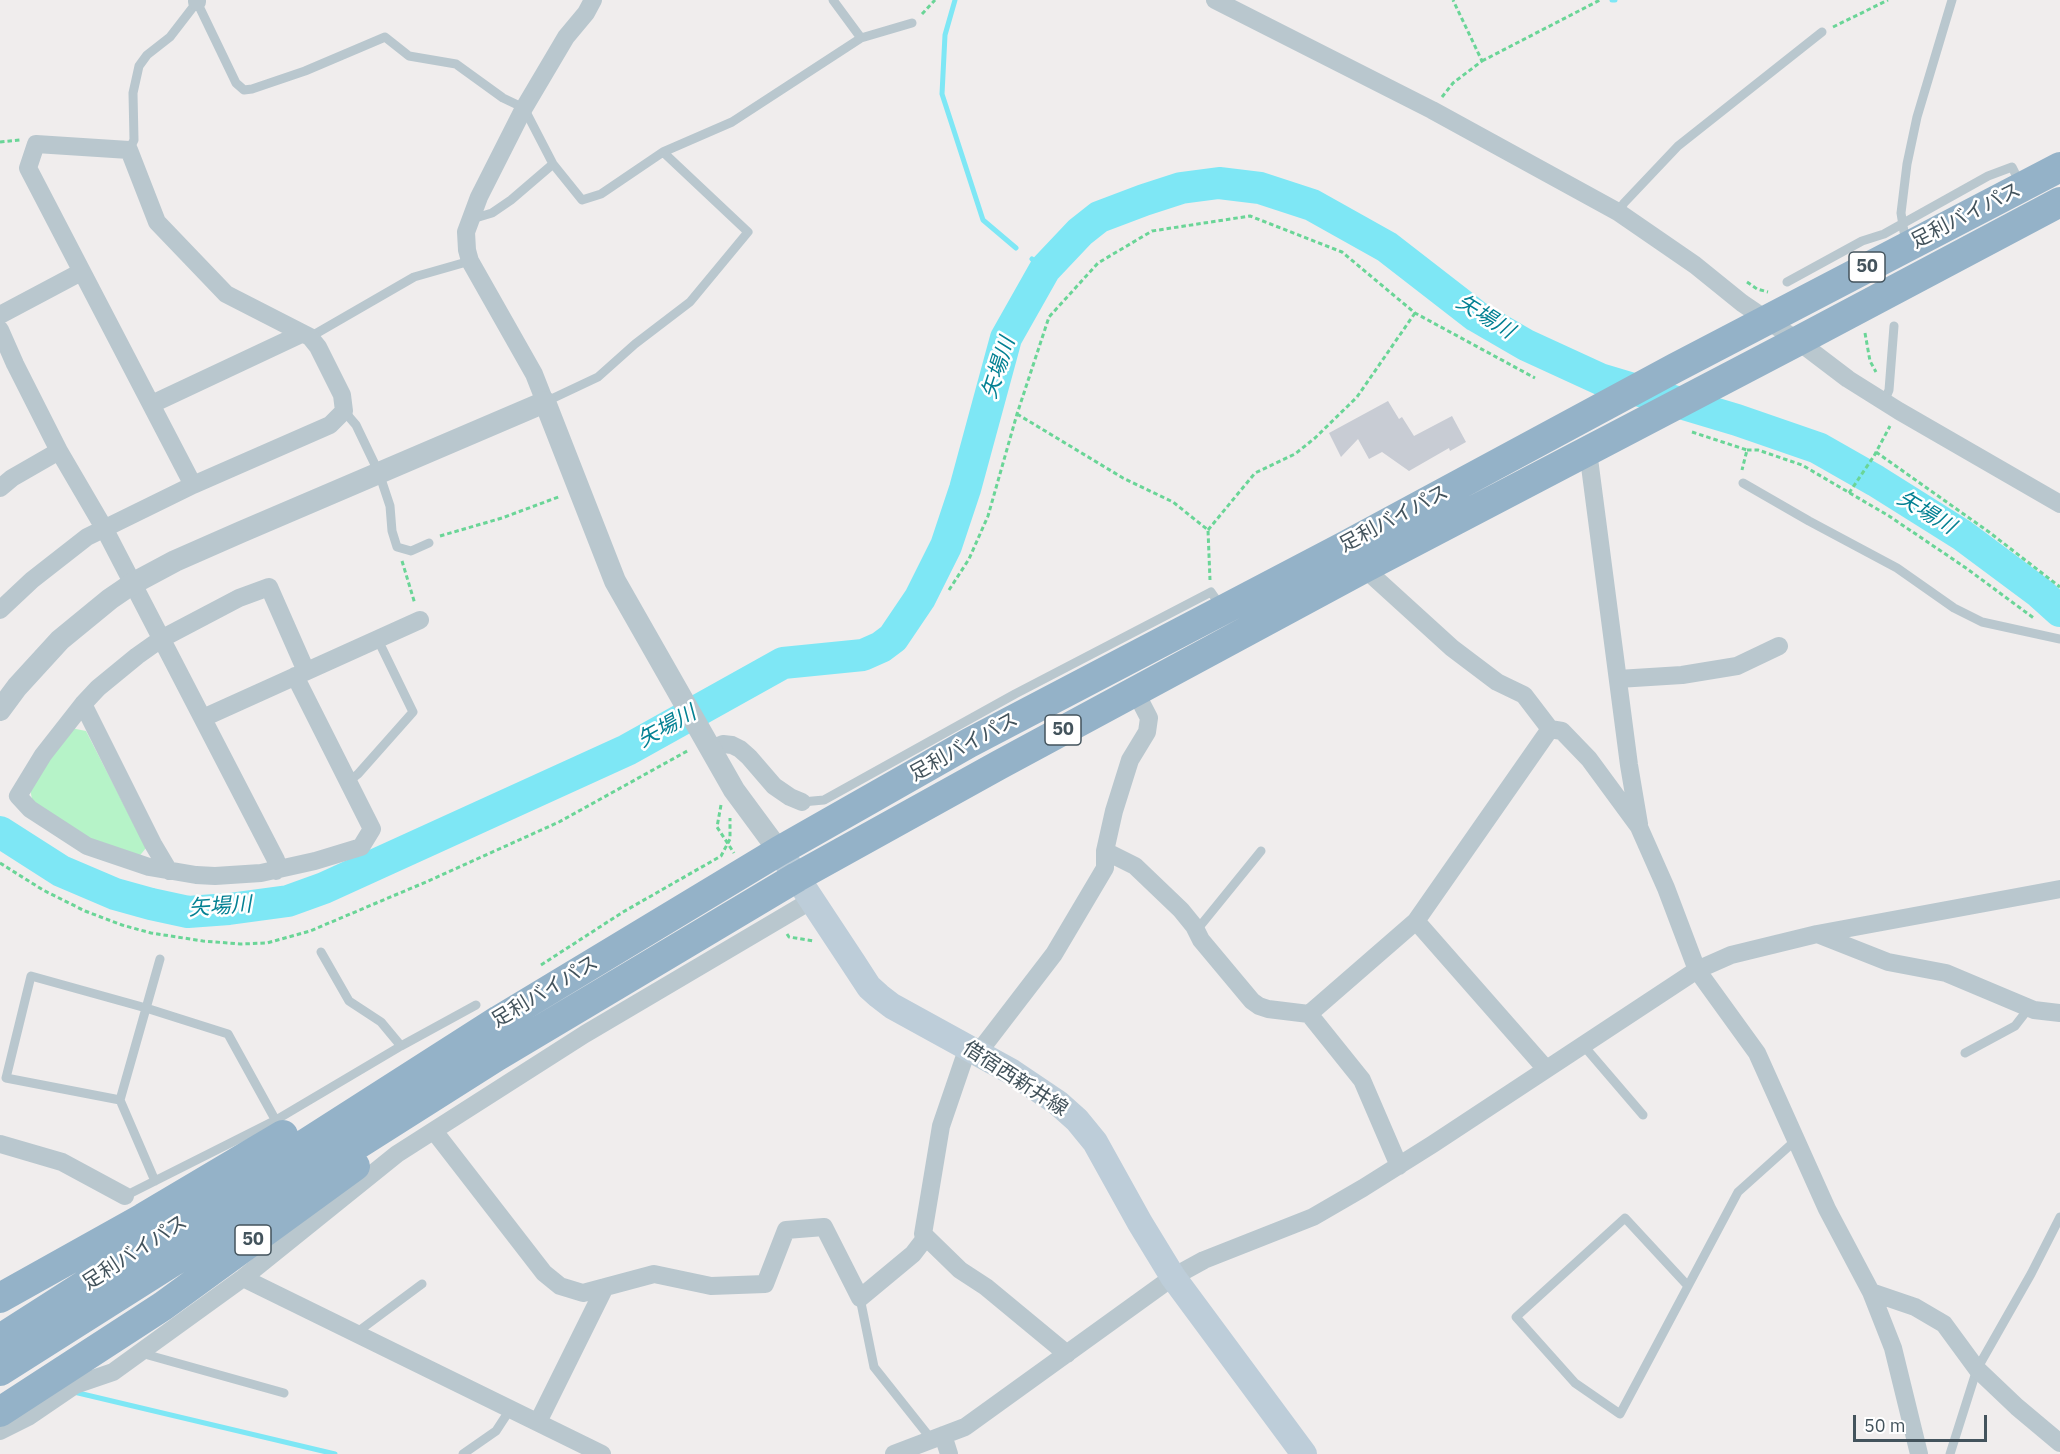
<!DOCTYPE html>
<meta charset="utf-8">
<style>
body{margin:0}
#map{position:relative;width:2060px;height:1454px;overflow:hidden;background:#f0eded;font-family:"IBM Plex Sans",sans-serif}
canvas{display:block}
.scale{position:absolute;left:1853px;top:1415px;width:134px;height:27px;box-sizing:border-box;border:3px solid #43535c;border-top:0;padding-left:8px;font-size:18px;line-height:21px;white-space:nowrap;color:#43535c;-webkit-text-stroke:4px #fff;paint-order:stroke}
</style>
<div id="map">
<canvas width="2060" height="1454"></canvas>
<div class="scale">50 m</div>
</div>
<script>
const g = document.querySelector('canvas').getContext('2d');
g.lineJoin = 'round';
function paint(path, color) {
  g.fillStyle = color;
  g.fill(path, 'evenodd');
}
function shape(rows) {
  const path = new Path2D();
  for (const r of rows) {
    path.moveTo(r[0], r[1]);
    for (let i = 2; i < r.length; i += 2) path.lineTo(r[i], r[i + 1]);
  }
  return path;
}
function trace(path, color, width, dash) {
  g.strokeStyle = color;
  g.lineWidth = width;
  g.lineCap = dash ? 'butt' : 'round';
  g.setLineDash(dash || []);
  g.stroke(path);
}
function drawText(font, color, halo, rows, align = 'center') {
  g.font = font + ' "IBM Plex Sans","Noto Sans JP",sans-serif';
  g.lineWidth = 5;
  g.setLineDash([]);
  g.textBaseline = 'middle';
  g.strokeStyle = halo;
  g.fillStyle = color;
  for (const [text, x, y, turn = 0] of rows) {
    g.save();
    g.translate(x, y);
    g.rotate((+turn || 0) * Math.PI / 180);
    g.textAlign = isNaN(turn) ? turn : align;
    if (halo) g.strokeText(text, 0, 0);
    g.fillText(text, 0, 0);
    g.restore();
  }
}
paint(shape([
 [71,728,86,731,146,848,137,859,88,841,33,804,30,789]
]), '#b6f3c8');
trace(shape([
 [955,0,945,35,942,94,983,220,1016,248],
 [1612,0,1615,0],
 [1032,259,1045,269],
 [74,1392,335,1454]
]), '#7ee7f5', 5);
trace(shape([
 [0,832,61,871,115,894,151,904,188,912,229,909,288,901,324,888,627,750,783,663,863,655,881,647,893,638,920,598,946,546,965,489,1006,338,1045,269,1080,232,1099,217,1144,200,1181,188,1219,183,1260,188,1312,205,1387,247,1476,316,1526,345,1600,379,1737,420,1818,448,1876,481,1962,535,2040,593,2060,611]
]), '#7ee7f5', 32);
paint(shape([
 [1388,401,1399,419,1402,417,1414,436,1452,416,1466,442,1450,451,1449,448,1409,471,1382,452,1369,459,1358,439,1341,457,1329,433]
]), '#c8ccd4');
trace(shape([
 [922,14,935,0],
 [1833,27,1888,0],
 [1482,61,1600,0],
 [1442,97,1453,83,1482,61,1453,0],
 [0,142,20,140],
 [1747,282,1757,289,1768,292],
 [1865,333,1870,361,1876,372],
 [1017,414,1123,478,1173,502,1208,530,1210,580],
 [1692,432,1747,450,1742,470],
 [1747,450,1758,450,1802,465,1889,516,1966,568,2035,619],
 [1876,452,1989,532,2060,587],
 [1849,493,1874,456,1890,426],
 [1208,530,1255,473,1295,454,1315,438,1357,397,1415,313],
 [440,536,502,518,561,496],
 [402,561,415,604],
 [949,590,969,559,988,516,1017,414,1049,317,1098,263,1152,231,1250,216,1342,252,1415,313,1535,378],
 [721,805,717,827,734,853],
 [0,863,43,890,85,911,122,925,151,933,203,941,240,944,267,943,310,931,426,882,559,822,689,750],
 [787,934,789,937,814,941],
 [541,965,623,912,721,856,730,839,730,818]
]), '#6ad597', 3, [4.5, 3]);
trace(shape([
 [833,0,861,38,912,23],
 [129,150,134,140,133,93,139,66,147,55,170,37,197,2,236,83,244,90,252,89,305,71,385,37,409,56,456,64,503,98,524,108,553,164,582,200,601,194,663,152,732,122,861,38],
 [1618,212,1624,203,1678,146,1822,32],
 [472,219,492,213,511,200,553,164],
 [1906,244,1901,213,1907,164,1917,117,1952,0],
 [1787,282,1862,241,1884,234,1988,176,2012,167,2020,183],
 [310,337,414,277,470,261],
 [545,402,598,377,635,344,690,302,748,232,663,152],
 [1884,402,1889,390,1894,326],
 [344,411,356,425,379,473,390,506,392,531,397,547,411,551,429,543],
 [1743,483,1809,521,1897,568,1954,608,1982,622,2060,639],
 [348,782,358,774,413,712,378,640],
 [802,802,824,800,1015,694,1211,592,1220,605],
 [1196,931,1261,851],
 [321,952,349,1001,381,1022,401,1046],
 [1583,1045,1643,1115],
 [1965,1053,2015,1026,2029,1008],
 [120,1100,6,1078,31,976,146,1008,228,1034,281,1130],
 [155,1181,120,1100,160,959],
 [125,1196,276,1120,401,1046,476,1005],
 [1688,1286,1625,1218,1516,1317,1575,1383,1620,1414,1738,1192,1796,1140],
 [860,1298,874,1367,932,1440],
 [356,1333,422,1284],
 [141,1353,284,1393],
 [463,1454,496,1431,511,1408],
 [1950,1454,1977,1369,2031,1274,2060,1217]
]), '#b9c7ce', 9);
trace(shape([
 [1215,0,1432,110,1618,212,1695,265,1742,303,1798,341,1848,379,1899,411,2060,504],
 [197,2,197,0],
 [0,315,81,272],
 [0,330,15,364,59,451,104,528,276,860,276,871],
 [545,402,534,374,470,261,467,250,466,232,479,197,524,108,566,37,586,13,593,0],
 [152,404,301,334],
 [1588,451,1629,765,1639,824],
 [0,488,12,478,59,451],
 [1364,568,1452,648,1497,682,1524,695,1550,729,1562,731,1589,759,1639,827,1666,888,1697,970,1757,1053,1827,1209,1871,1292,1893,1348,1919,1454],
 [0,610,32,580,87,537,193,485,330,425,344,411,342,395,318,347,310,337,226,294,157,222,129,150,36,144,28,168,193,485],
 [295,676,372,829,361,847,315,861,261,873,215,876,196,875,149,867,87,846,30,809,18,796,43,755,83,704,98,688,137,656,161,639,239,598,269,587,306,671],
 [1618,679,1682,675,1737,666,1779,646],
 [83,704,153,844,169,871],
 [203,718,420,620],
 [711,749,723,744,732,745,740,749,749,757,774,786,790,797,802,802],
 [1105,851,1135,866,1181,910,1194,926,1201,940,1252,1001,1259,1006,1268,1009,1309,1014,1362,1080,1399,1166],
 [1416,921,1546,1069],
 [1817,934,1888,962,1946,973,2034,1010,2060,1013],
 [1309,1014,1416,921,1550,729],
 [968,1047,941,1126,923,1234,960,1270,986,1287,1067,1354],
 [978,1053,1054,954,1105,868,1105,851,1114,811,1130,760,1147,732,1149,718,1135,691],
 [434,1131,544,1273,560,1286,583,1293,654,1274,711,1286,765,1284,786,1230,824,1227,860,1298,913,1254,926,1237],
 [0,1144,62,1162,125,1196],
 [243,1278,602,1454],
 [1871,1292,1915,1307,1944,1324,1977,1369,2017,1407,2060,1443],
 [538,1422,605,1287],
 [0,1431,28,1417,75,1385,113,1372,243,1278,397,1154,585,1034,812,900],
 [943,1435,949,1454],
 [894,1454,965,1427,1173,1277,1204,1260,1313,1217,1363,1188,1433,1144,1697,970,1731,955,1817,934,2060,889]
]), '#b9c7ce', 18);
trace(shape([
 [0,710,17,687,60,640,110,599,132,584,175,561,241,532,545,402,615,581,734,790,779,851]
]), '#b9c7ce', 22);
trace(shape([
 [786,861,854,964,869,987,879,996,892,1006,1012,1072,1058,1103,1077,1120,1095,1142,1140,1223,1173,1277,1304,1454]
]), '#bdcdd9', 26);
trace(shape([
 [0,1298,143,1218,283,1135],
 [0,1339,499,1020,779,851,969,743,1343,547,1675,368,2060,167],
 [0,1371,497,1056,797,877,999,765,1364,568,1798,341,2060,202],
 [0,1412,163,1306,355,1166]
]), '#94b2c8', 30);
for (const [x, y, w] of [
 [1867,267,36],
 [1063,730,36],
 [253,1240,36]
]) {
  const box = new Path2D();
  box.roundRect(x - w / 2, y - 15, w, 30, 4.5);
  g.fillStyle = '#fff';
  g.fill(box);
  trace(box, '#43535c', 1.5);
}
drawText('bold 18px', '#43535c', null, [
 ["50",1867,267],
 ["50",1063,730],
 ["50",253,1240]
]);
drawText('20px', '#43535c', '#fff', [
 ["足利バイパス",1966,216,-27],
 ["足利バイパス",1394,519,-28],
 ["足利バイパス",964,747,-29],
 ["足利バイパス",545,992,-31],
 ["借宿西新井線",1015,1079,33],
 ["足利バイパス",135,1253,-33]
]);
drawText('italic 21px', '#038193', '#fff', [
 ["矢場川",1485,317,32],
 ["矢場川",999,368,-72],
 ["矢場川",1926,513,31],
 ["矢場川",667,727,-29],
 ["矢場川",220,907,-4]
]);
</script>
